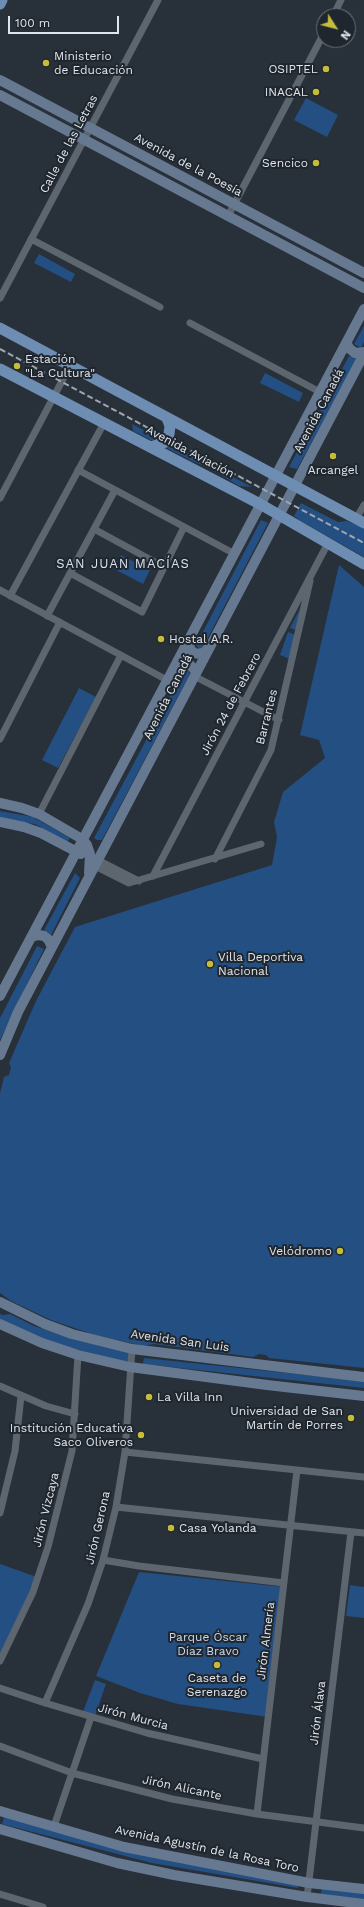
<!DOCTYPE html>
<meta charset="utf-8">
<style>
body{margin:0}
#map{position:relative;width:364px;height:1907px;overflow:hidden;background:#283039;font-family:"Work Sans",sans-serif}
canvas{display:block}
.north{position:absolute;left:316px;top:8px;width:40px;height:40px;box-sizing:border-box;background:#1f262e;border:1px solid #6c727a;border-radius:50%;rotate:126deg;font-size:11px;font-weight:700;line-height:16px;text-align:center;color:#e0e5eb}
.north::after{content:'';display:block;margin:auto;width:14px;height:18px;background:#c6bc3c;clip-path:polygon(50% 0,100% 100%,50% 72%,0 100%)}
.scale{position:absolute;left:8px;top:16px;width:111px;height:18px;box-sizing:border-box;border:2px solid #e0e5eb;border-top:0;padding-left:5px;font-size:12px;line-height:14px;white-space:nowrap;color:#e0e5eb;-webkit-text-stroke:3px #1f262e;paint-order:stroke}
</style>
<div id="map">
<canvas width="364" height="1907"></canvas>
<div class="north">N</div>
<div class="scale">100 m</div>
</div>
<script>
const g = document.querySelector('canvas').getContext('2d');
g.lineJoin = 'round';
function paint(path, color) {
  g.fillStyle = color;
  g.fill(path, 'evenodd');
}
function shape(rows) {
  const path = new Path2D();
  for (const r of rows) {
    path.moveTo(r[0], r[1]);
    for (let i = 2; i < r.length; i += 2) path.lineTo(r[i], r[i + 1]);
  }
  return path;
}
function trace(path, color, width, dash) {
  g.strokeStyle = color;
  g.lineWidth = width;
  g.lineCap = dash ? 'butt' : 'round';
  g.setLineDash(dash || []);
  g.stroke(path);
}
function drawText(font, color, halo, rows, align = 'center') {
  g.font = font + ' "Work Sans",sans-serif';
  g.lineWidth = 4;
  g.setLineDash([]);
  g.textBaseline = 'middle';
  g.strokeStyle = halo;
  g.fillStyle = color;
  for (const [text, x, y, turn = 0] of rows) {
    g.save();
    g.translate(x, y);
    g.rotate((+turn || 0) * Math.PI / 180);
    g.textAlign = isNaN(turn) ? turn : align;
    if (halo) g.strokeText(text, 0, 0);
    g.fillText(text, 0, 0);
    g.restore();
  }
}
paint(shape([
 [306,98,338,115,327,137,294,120],
 [39,254,75,274,71,282,34,263],
 [364,326,364,342,361,348,354,344],
 [349,356,358,358,297,469,289,467],
 [265,373,303,393,299,402,260,383],
 [132,424,252,487,239,486,208,467,194,462,133,431],
 [301,503,338,522,347,521,364,528,364,557,299,520,294,516],
 [261,520,268,523,202,649,199,649,196,645],
 [121,555,150,570,143,584,114,569],
 [339,565,364,587,364,1368,269,1358,266,1355,259,1354,253,1357,154,1344,143,1346,95,1335,51,1320,11,1301,0,1293,0,1093,4,1077,9,1075,11,1067,9,1063,36,1001,75,927,272,865,277,837,274,822,283,792,325,758,319,740,300,735],
 [306,597,299,631,290,628],
 [288,632,298,636,290,659,280,655],
 [188,670,190,674,102,840,97,840,94,838,183,671],
 [79,688,96,697,58,768,42,760],
 [0,811,33,817,70,838,67,842,35,824,0,819],
 [75,873,80,878,51,935,44,930],
 [37,946,44,949,0,1040,0,1018],
 [0,1314,3,1315,10,1314,34,1326,69,1337,129,1351,128,1364,43,1340,0,1321],
 [144,1358,364,1381,364,1388,143,1364],
 [0,1564,37,1577,0,1658],
 [139,1572,284,1587,268,1717,178,1704,140,1693,96,1676],
 [350,1585,364,1587,364,1618,346,1616],
 [95,1680,106,1684,95,1716,83,1712],
 [5,1814,134,1851,298,1883,298,1888,152,1863,2,1824],
 [322,1887,364,1892,364,1900,321,1894]
]), '#244f82');
trace(shape([
 [333,16,341,0],
 [228,216,324,33],
 [31,239,160,307],
 [0,298,158,0],
 [190,323,320,392],
 [78,470,233,553],
 [0,498,70,366],
 [356,519,364,505],
 [94,529,164,567],
 [70,573,142,612,184,527],
 [0,590,167,680],
 [10,596,104,423],
 [47,616,115,490],
 [194,676,279,720],
 [0,739,60,622],
 [39,814,121,655],
 [215,859,271,750,310,581],
 [98,860,139,881],
 [95,866,129,883,261,844],
 [153,876,328,543],
 [0,1386,46,1406,75,1414],
 [125,1452,364,1477],
 [116,1507,364,1533],
 [0,1513,15,1451,21,1396],
 [103,1560,139,1566,284,1583],
 [0,1661,33,1592,48,1547,72,1451,78,1355],
 [0,1688,45,1703,147,1733,263,1759],
 [45,1703,88,1604,103,1560,116,1507,125,1452,132,1349],
 [0,1746,72,1773,172,1799,257,1814,364,1828],
 [257,1814,297,1470],
 [54,1826,91,1717],
 [0,1894,43,1907],
 [307,1897,351,1532]
]), '#5d656f', 7);
trace(shape([
 [0,80,364,273],
 [0,95,364,288],
 [346,343,350,349,355,353,364,352],
 [189,640,190,649,194,653,200,654,205,652,208,648],
 [176,665,188,663,194,669,196,672],
 [0,803,22,808,39,814,82,839,87,845,90,854,89,873],
 [0,822,24,827,41,833,81,854],
 [31,937,39,935,44,936,48,939,52,947],
 [0,996,364,309],
 [0,1055,18,1012,364,354],
 [0,1302,45,1324,72,1334,132,1349,364,1377],
 [0,1324,42,1343,78,1355,130,1367,267,1385,364,1396],
 [0,1811,124,1847,309,1883,364,1889],
 [0,1829,117,1863,174,1875,307,1897,364,1904]
]), '#667991', 10);
trace(shape([
 [0,4,2,0],
 [0,328,364,523],
 [0,369,260,504,364,564],
 [152,447,165,442,169,434,170,426,167,418]
]), '#6e8db3', 11);
trace(shape([
 [0,349,364,543]
]), '#a0a6ad', 2, [6, 3]);
for (const [x, y, r, color] of [
 [46,63,4,"#c6bc3c"],
 [326,69,4,"#c6bc3c"],
 [316,92,4,"#c6bc3c"],
 [316,163,4,"#c6bc3c"],
 [17,366,4,"#c6bc3c"],
 [333,456,4,"#c6bc3c"],
 [161,639,4,"#c6bc3c"],
 [210,964,4,"#c6bc3c"],
 [340,1251,4,"#c6bc3c"],
 [149,1397,4,"#c6bc3c"],
 [351,1418,4,"#c6bc3c"],
 [141,1435,4,"#c6bc3c"],
 [171,1528,4,"#c6bc3c"],
 [217,1665,4,"#c6bc3c"]
]) {
  const dot = new Path2D();
  dot.arc(x, y, r, 0, 2 * Math.PI);
  g.fillStyle = color;
  g.fill(dot);
  trace(dot, '#1f262e', 1.5);
}
drawText('12px', '#e0e5eb', '#1f262e', [
 ["Ministerio",54,56],
 ["de Educación",54,70],
 ["OSIPTEL",318,69,"right"],
 ["INACAL",308,92,"right"],
 ["Sencico",308,163,"right"],
 ["Estación",25,359],
 ["\"La Cultura\"",25,373],
 ["Arcangel",333,470,"center"],
 ["Hostal A.R.",169,639],
 ["Villa Deportiva",218,957],
 ["Nacional",218,971],
 ["Velódromo",332,1251,"right"],
 ["La Villa Inn",157,1397],
 ["Universidad de San",343,1411,"right"],
 ["Martín de Porres",343,1425,"right"],
 ["Institución Educativa",133,1428,"right"],
 ["Saco Oliveros",133,1442,"right"],
 ["Casa Yolanda",179,1528],
 ["Caseta de",217,1678,"center"],
 ["Serenazgo",217,1692,"center"]
], 'left');
drawText('12px', '#e0e5eb', '#1f262e', [
 ["Calle de las Letras",69,144,-62],
 ["Avenida de la Poesía",188,165,28],
 ["Avenida Canadá",319,411,-62],
 ["Avenida Aviación",190,452,28],
 ["Avenida Canadá",168,697,-63],
 ["Jirón 24 de Febrero",231,704,-62],
 ["Barrantes",267,717,-76],
 ["Avenida San Luis",180,1341,8],
 ["Jirón Vizcaya",46,1510,-76],
 ["Jirón Gerona",98,1528,-77],
 ["Jirón Almería",266,1641,-83],
 ["Jirón Álava",318,1713,-83],
 ["Jirón Murcia",133,1717,15],
 ["Jirón Alicante",182,1788,12],
 ["Avenida Agustín de la Rosa Toro",207,1849,12]
]);
drawText('12px', '#cad9eb', '#1f262e', [
 ["Parque Óscar",208,1637],
 ["Díaz Bravo",208,1651]
]);
g.letterSpacing = '1px';
drawText('13px', '#d8e1ed', '#1f262e', [
 ["SAN JUAN MACÍAS",123,564]
]);
g.letterSpacing = '0px';
</script>
